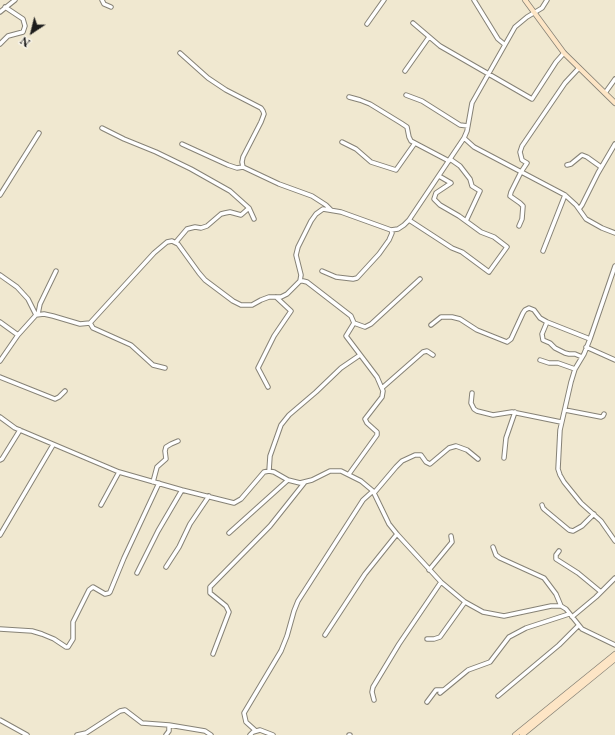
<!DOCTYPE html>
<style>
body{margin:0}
#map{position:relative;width:615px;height:735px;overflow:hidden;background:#f0e8d0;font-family:"EB Garamond",serif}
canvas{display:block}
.north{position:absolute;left:12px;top:12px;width:40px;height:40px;-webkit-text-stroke:3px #f7f3e8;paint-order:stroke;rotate:215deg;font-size:11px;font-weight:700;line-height:16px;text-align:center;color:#1c1c1c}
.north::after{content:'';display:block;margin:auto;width:14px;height:18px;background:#1c1c1c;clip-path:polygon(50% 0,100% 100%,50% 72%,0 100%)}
</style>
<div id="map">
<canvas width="615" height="735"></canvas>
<div class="north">N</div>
</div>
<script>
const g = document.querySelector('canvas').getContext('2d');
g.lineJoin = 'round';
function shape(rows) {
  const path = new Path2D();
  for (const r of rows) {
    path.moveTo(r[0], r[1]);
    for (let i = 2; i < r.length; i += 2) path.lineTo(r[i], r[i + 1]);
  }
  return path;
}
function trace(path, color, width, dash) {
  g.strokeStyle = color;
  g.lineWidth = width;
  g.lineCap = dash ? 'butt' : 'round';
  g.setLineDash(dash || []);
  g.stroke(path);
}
const street = shape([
 [102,0,104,4,111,7],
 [474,0,498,39,504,44],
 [0,12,15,0],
 [413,23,440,46,532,99,556,62,564,53],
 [367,24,384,0],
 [0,44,8,36,23,32,25,26,23,19,5,7],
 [180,53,208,78,226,90,261,108,263,111,264,114,261,122,243,157,242,162,243,167],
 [405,71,429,37],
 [605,93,615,79],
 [406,95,422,101,460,125,468,126],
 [349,97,360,100,370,104,401,123,407,127,409,137,411,141,449,161],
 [102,128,124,139,156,152,191,169,230,191,249,208,254,219],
 [464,138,474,147,565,195,576,205,586,219,602,228,615,233],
 [342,142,356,149,371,162,396,170,415,143],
 [182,144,228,165,237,168,243,167,279,184,312,196,326,205,331,210],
 [450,159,460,166,470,179,472,186,480,191,466,221],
 [567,165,571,164,582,155,587,157,601,167],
 [0,195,39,133],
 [579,209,582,205,598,173,615,144],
 [409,220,452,248,462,252,489,272,507,247,494,237,481,232,459,216,440,205,434,199,436,193,451,183,439,176],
 [519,226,522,219,523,206,520,203,510,196,511,192,521,172,527,163,522,160,520,152,522,146,565,83,579,68],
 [176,242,187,229,195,227,201,228,207,226,221,214,225,213,230,212,241,215,249,208],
 [543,251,565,195],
 [615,266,590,339,584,354,575,369,571,382,560,430,558,469,560,475,564,482,581,503,601,521,615,541],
 [322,271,336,277,353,279,357,278,379,254,389,240,392,233,391,230],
 [0,275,17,287,28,299,36,315],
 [300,281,303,281,307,282,351,316,354,323,346,336,377,377,383,391,382,397,365,419,367,423,377,432,377,435,349,474],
 [38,314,40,304,56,271],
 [0,322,18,335],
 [547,322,542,334,543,340,550,343,555,348,565,353,569,354,575,354,582,357],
 [90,323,93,328,131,345,153,365,165,368],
 [354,323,365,327,371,324,420,279],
 [431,325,441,317,452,317,460,319,477,330,507,342,511,339,523,313,525,310,529,308,534,310,540,318,547,322,590,339],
 [586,347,615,360],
 [540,360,549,363,558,363,575,369],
 [0,361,18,335,36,315,44,314,53,316,80,324,90,323,154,253,167,242,172,241,178,244,199,273,205,280,233,301,241,305,252,305,261,300,269,297,281,297,287,294,300,281,301,275,296,255,298,247,311,221,316,214,323,209,341,212,391,230,398,229,404,225,409,220,464,138,467,131,472,103,515,27,527,17,542,8,547,0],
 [0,377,55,399,59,397,65,391],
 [268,387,258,368,274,336,291,311,276,297],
 [382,388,423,352,427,351,433,355],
 [472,393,471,403,474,409,477,411,493,415,512,412,561,422],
 [565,410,601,417,603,416,604,414],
 [0,417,15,428,119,472,182,490,234,503,241,499,264,472,269,471,274,472,288,480,300,483,312,480,330,471,341,471,361,481,373,491,389,524,397,534,441,582,465,602,483,612,504,616,551,606,561,606,566,609,582,629,615,645],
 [504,458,506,438,515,412],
 [0,460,2,459,20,430],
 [269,471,270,456,281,425,289,415,316,392,341,368,360,355],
 [153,482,157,467,166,459,165,451,166,447,171,444,178,441],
 [374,493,396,467,402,461,415,455,421,455,426,462,430,464,449,448,456,446,467,450,478,459],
 [101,505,119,472],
 [542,505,543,508,545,510,569,530,573,531,582,526,594,514],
 [229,533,288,480],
 [0,535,53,445],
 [493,547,496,555,500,558,544,578,556,594,561,606],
 [559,551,556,555,556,559,578,573,601,592],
 [166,567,179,547,190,524,209,496],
 [429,570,452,542,451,536],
 [137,573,158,531,182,490],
 [572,617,596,597,615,578],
 [0,629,32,631,42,634,54,639,66,647,68,647,73,639,73,622,89,590,93,587,105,594,109,593,110,592,124,558,159,483],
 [325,635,365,574,397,534],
 [427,639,434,639,440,637,465,602],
 [213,654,229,612,226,606,210,593,210,587,270,526,305,482],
 [440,693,468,670,490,662,509,637,526,628,569,614],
 [498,696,559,645,578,626],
 [374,700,372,692,373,687,399,644,441,582],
 [427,702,436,690,443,690],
 [0,720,27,735],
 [256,731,246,722,244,713,281,651,287,636,294,611,298,601,363,500,373,491],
 [77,735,86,733,120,711,125,710,142,723,169,725,205,731,211,735],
 [166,735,169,731,169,725],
 [250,735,253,732,260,730,273,735],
 [349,735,350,735]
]);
const secondary = shape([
 [525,0,564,53,615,103],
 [515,735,615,654],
 [522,735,615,659]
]);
trace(street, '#868276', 5.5);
trace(secondary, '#868276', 6);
trace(street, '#fff', 3.5);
trace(secondary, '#fde5c5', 4.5);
</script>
